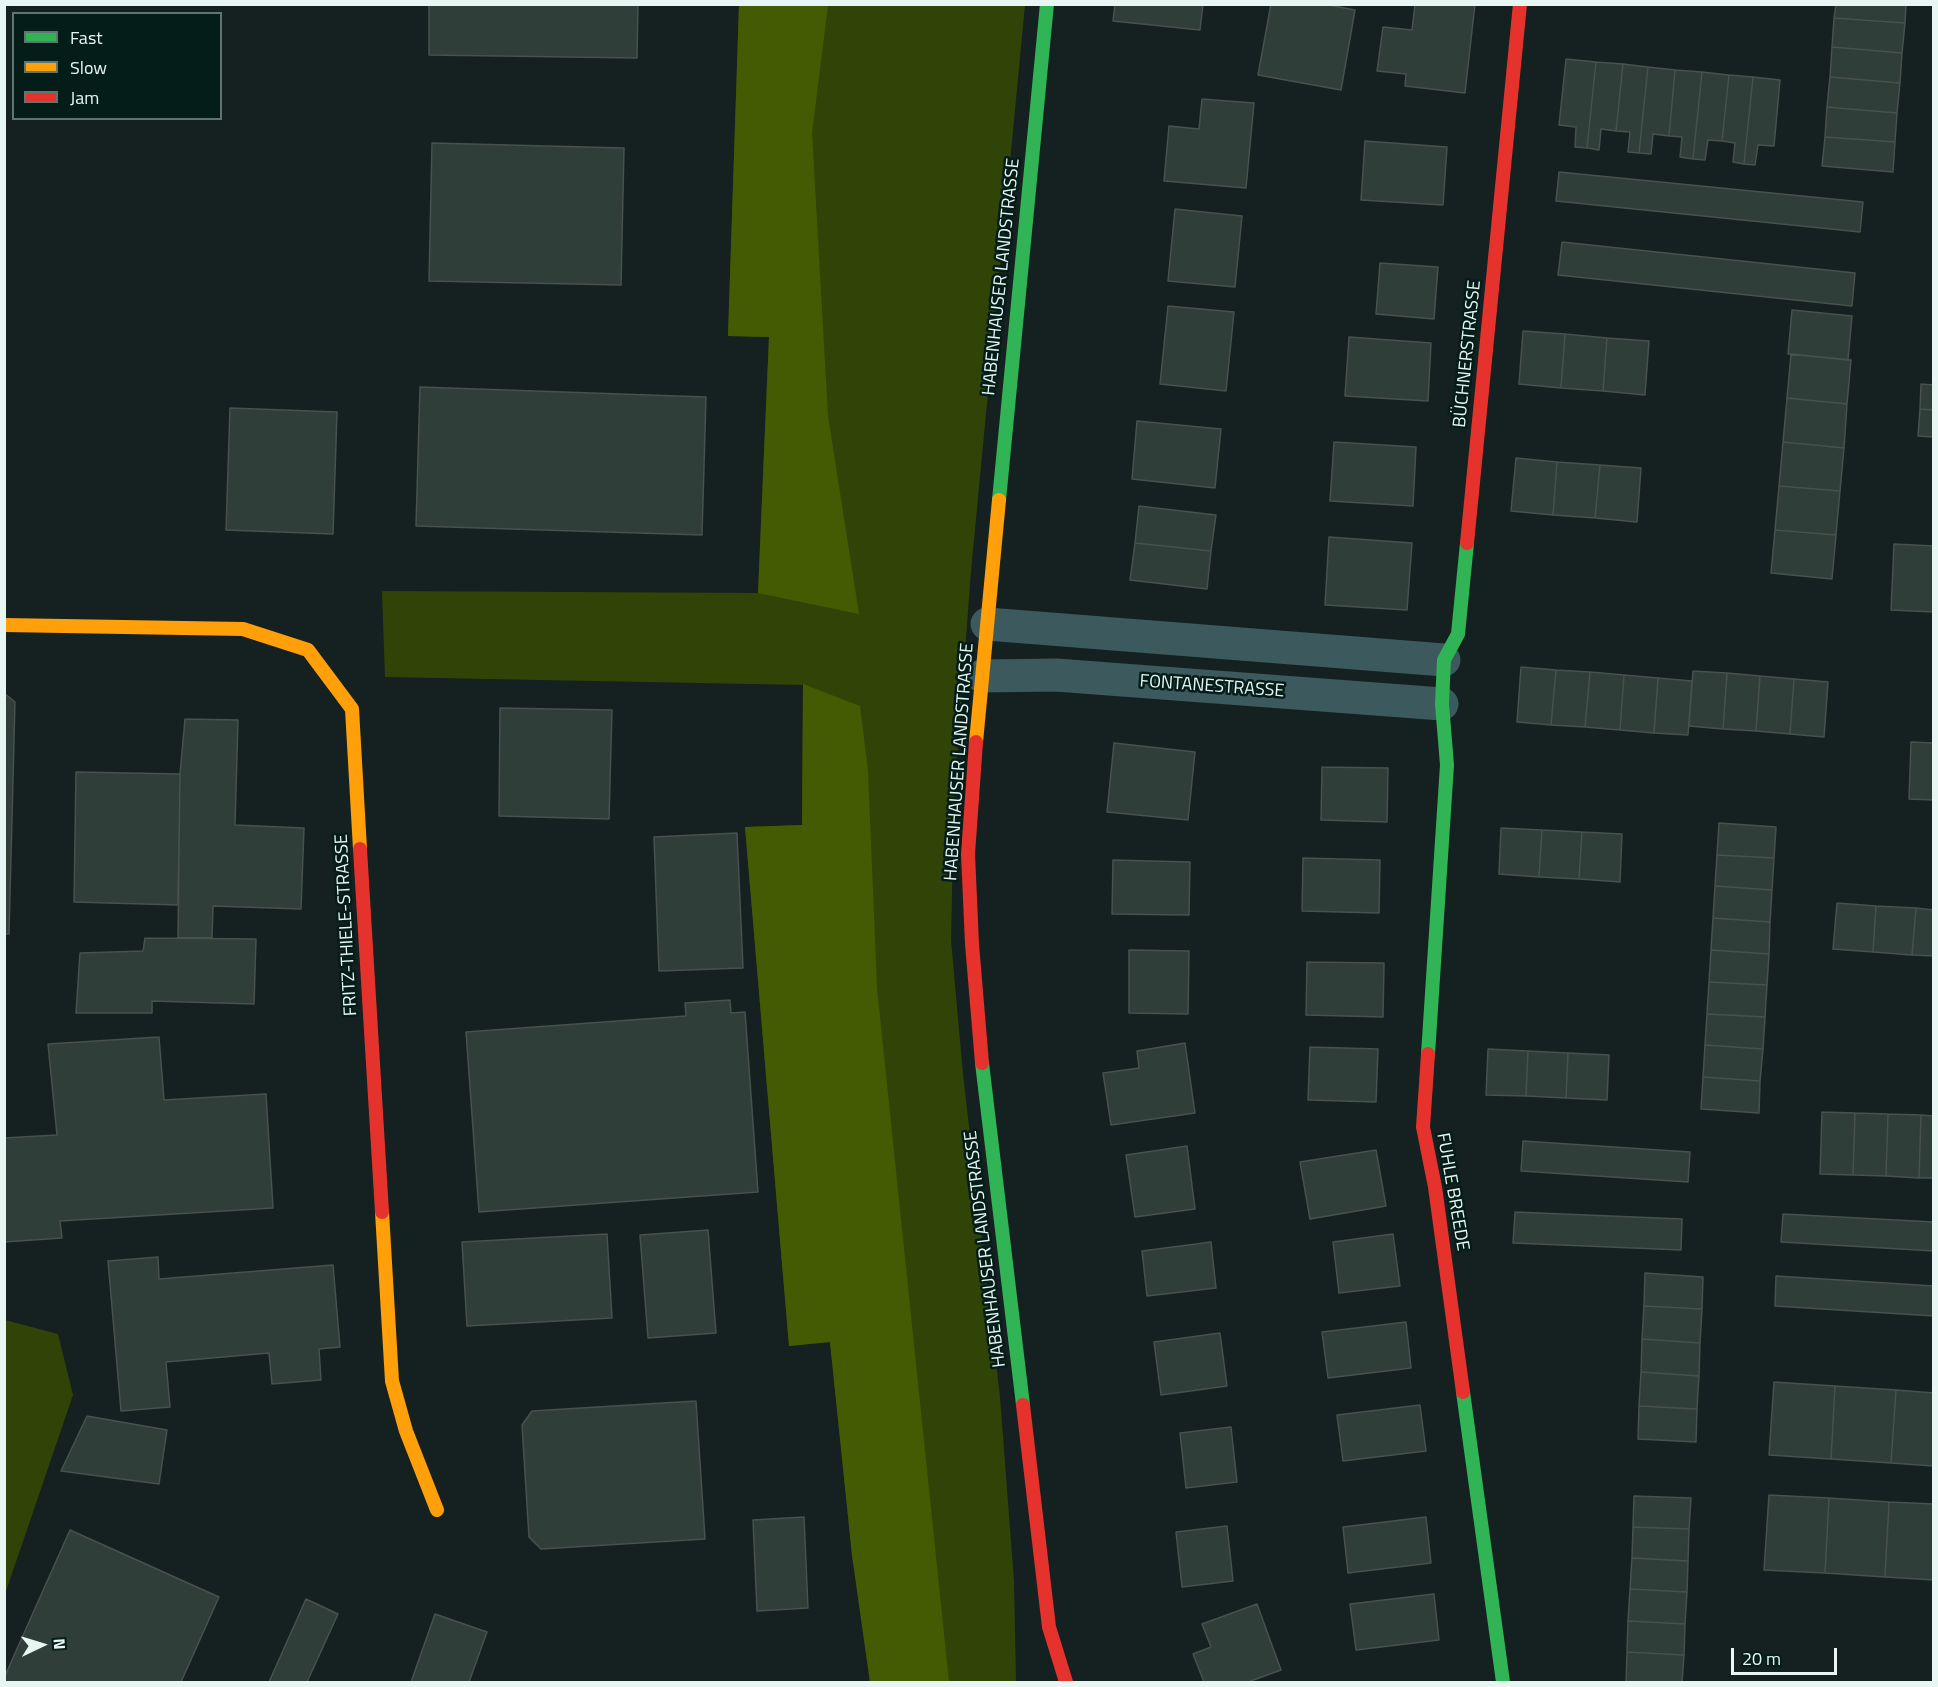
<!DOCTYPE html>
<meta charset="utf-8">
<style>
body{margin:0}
#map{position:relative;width:1938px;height:1687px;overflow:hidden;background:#152120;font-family:"Titillium Web",sans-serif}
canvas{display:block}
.frame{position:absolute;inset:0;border:6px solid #e8f6f3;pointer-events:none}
.legend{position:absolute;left:12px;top:12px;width:210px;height:108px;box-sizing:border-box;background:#051d19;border:2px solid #607470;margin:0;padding:8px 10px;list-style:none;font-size:18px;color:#e8f6f3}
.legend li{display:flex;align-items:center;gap:12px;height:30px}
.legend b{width:30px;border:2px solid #607470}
.north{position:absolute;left:12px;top:1615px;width:60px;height:60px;-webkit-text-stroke:4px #051d19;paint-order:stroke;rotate:86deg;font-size:16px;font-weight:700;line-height:24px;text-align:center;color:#e8f6f3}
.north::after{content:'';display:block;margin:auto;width:21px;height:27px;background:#e8f6f3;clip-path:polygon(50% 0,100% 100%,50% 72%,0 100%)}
.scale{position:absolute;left:1731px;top:1648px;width:106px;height:27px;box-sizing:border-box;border:3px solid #e8f6f3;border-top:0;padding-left:8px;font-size:18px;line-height:21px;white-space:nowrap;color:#e8f6f3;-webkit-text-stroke:4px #051d19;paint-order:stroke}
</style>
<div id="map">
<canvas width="1938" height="1687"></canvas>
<div class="frame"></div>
<ul class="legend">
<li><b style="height:8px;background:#30b455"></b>Fast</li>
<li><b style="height:8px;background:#ff9f0a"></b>Slow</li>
<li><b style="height:8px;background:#e5322d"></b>Jam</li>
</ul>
<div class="north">N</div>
<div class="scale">20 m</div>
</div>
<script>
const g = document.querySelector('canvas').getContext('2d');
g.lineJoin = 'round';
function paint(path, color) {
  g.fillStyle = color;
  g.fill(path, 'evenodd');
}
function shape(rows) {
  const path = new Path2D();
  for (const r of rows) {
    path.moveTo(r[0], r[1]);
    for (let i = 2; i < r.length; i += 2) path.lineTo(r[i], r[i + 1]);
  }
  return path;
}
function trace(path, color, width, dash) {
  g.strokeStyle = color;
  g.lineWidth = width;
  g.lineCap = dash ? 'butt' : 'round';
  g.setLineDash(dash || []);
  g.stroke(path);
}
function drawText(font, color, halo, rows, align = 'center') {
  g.font = font + ' "Titillium Web",sans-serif';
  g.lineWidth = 5;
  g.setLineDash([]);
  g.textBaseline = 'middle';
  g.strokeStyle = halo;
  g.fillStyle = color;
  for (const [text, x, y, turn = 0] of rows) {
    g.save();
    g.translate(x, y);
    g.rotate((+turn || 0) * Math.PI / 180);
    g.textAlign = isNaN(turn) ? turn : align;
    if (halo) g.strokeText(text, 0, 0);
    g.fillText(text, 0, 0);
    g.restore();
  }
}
paint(shape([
 [739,5,1025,5,971,571,954,799,951,940,963,1074,1000,1397,1014,1581,1016,1682,870,1682,852,1555,830,1342,789,1346,745,827,802,825,803,685,385,677,382,591,758,593,769,337,728,336],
 [5,1320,58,1334,73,1395,5,1594]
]), '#314408');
paint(shape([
 [739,5,828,5,812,133,828,416,859,614,758,593,769,337,728,336],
 [803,684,860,706,868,771,877,988,949,1682,870,1682,852,1555,830,1342,789,1346,745,827,802,825]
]), '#435c04');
const building = shape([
 [429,4,638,4,637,58,429,55,429,4],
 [1115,4,1203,4,1200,30,1113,21,1115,4],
 [1271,4,1323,4,1355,10,1341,90,1258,75,1271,4],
 [1415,4,1475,4,1465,93,1405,86,1406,74,1377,71,1383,27,1412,30,1415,4],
 [1836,4,1906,4,1905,23,1834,18,1836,4],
 [1834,18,1905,23,1902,53,1832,47,1834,18],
 [1832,47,1902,53,1900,83,1830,77,1832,47],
 [1566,59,1596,62,1587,148,1575,147,1576,127,1559,125,1566,59],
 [1596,62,1623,64,1616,131,1601,129,1599,150,1587,148,1596,62],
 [1623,64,1648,67,1639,153,1628,152,1630,132,1616,131,1623,64],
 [1648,67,1675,70,1669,136,1653,134,1651,154,1639,153,1648,67],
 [1675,70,1702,72,1693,159,1680,157,1682,137,1669,136,1675,70],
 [1702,72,1729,75,1722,141,1708,140,1705,160,1693,159,1702,72],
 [1729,75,1753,77,1744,164,1733,162,1735,143,1722,141,1729,75],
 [1753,77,1780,80,1774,146,1758,145,1755,165,1744,164,1753,77],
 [1830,77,1900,83,1897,113,1827,107,1830,77],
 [1202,99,1254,103,1246,188,1164,181,1169,126,1199,129,1202,99],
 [1827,107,1897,113,1895,142,1825,137,1827,107],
 [1825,137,1895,142,1893,172,1822,166,1825,137],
 [1365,141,1447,147,1443,205,1361,200,1365,141],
 [432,143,624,148,621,285,429,281,432,143],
 [1559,172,1863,202,1860,232,1556,201,1559,172],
 [1175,209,1242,216,1235,287,1168,281,1175,209],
 [1562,242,1855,273,1852,306,1558,275,1562,242],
 [1380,263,1438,267,1434,319,1376,314,1380,263],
 [1168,306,1234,312,1226,391,1160,384,1168,306],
 [1792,310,1852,316,1848,360,1788,354,1792,310],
 [1523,331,1565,334,1561,388,1519,384,1523,331],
 [1565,334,1607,338,1603,391,1561,388,1565,334],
 [1349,337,1431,343,1428,401,1345,396,1349,337],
 [1607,338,1649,341,1645,395,1603,391,1607,338],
 [1791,354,1851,360,1847,404,1787,398,1791,354],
 [1921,384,1934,385,1934,410,1920,409,1921,384],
 [420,387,706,397,702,535,416,526,420,387],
 [1787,398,1847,404,1844,448,1783,442,1787,398],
 [230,408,337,412,333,534,226,530,230,408],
 [1920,409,1934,410,1934,437,1918,436,1920,409],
 [1137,421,1221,429,1215,488,1132,479,1137,421],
 [1334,442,1416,447,1413,506,1330,501,1334,442],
 [1783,442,1844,448,1840,491,1779,486,1783,442],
 [1516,458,1557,462,1553,515,1511,511,1516,458],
 [1557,462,1600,465,1595,518,1553,515,1557,462],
 [1600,465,1641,468,1637,522,1595,518,1600,465],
 [1779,486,1840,491,1836,535,1775,530,1779,486],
 [1139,506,1216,515,1211,551,1135,543,1139,506],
 [1775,530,1836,535,1832,579,1771,573,1775,530],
 [1329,537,1412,543,1407,610,1325,605,1329,537],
 [1135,543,1211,551,1207,589,1130,580,1135,543],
 [1894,544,1934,546,1934,612,1891,610,1894,544],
 [1521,667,1556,670,1551,725,1517,722,1521,667],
 [1556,670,1590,672,1585,727,1551,725,1556,670],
 [1693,671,1727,673,1723,729,1689,726,1693,671],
 [1590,672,1624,675,1620,730,1585,727,1590,672],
 [1727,673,1760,676,1756,731,1723,729,1727,673],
 [1624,675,1658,678,1654,733,1620,730,1624,675],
 [1760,676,1794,679,1790,734,1756,731,1760,676],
 [1658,678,1692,681,1688,735,1654,733,1658,678],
 [1794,679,1828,682,1824,737,1790,734,1794,679],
 [4,693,15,702,9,934,4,934,4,693],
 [500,708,612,710,609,819,499,816,500,708],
 [185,719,238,720,235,825,304,828,301,909,213,906,212,938,178,938,180,774,185,719],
 [1911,742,1934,743,1934,800,1909,799,1911,742],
 [1114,743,1195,752,1188,820,1107,812,1114,743],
 [1322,767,1388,768,1387,822,1321,820,1322,767],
 [76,772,180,774,178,905,74,902,76,772],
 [1719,823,1776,827,1774,858,1717,855,1719,823],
 [1501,828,1542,830,1539,877,1499,874,1501,828],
 [1542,830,1582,832,1579,879,1539,877,1542,830],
 [1582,832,1622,834,1620,882,1579,879,1582,832],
 [737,833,743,968,659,971,654,837,737,833],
 [1717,855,1774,858,1772,890,1715,886,1717,855],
 [1303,858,1380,860,1379,913,1302,911,1303,858],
 [1113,860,1190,862,1189,915,1112,914,1113,860],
 [1715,886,1772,890,1770,922,1713,918,1715,886],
 [1837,903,1876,906,1873,952,1833,949,1837,903],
 [1876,906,1916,908,1912,955,1873,952,1876,906],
 [1916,908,1934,910,1934,956,1912,955,1916,908],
 [1713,918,1770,922,1769,954,1711,950,1713,918],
 [145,938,256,939,254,1004,152,1001,152,1013,76,1013,80,953,143,951,145,938],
 [1129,950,1189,951,1188,1014,1129,1013,1129,950],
 [1711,950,1769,954,1767,985,1709,982,1711,950],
 [1307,962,1384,963,1383,1017,1306,1015,1307,962],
 [1709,982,1767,985,1765,1017,1707,1014,1709,982],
 [730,1000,731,1013,745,1012,758,1192,479,1212,466,1032,686,1016,685,1003,730,1000],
 [1707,1014,1765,1017,1763,1049,1705,1045,1707,1014],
 [159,1037,164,1100,266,1094,273,1208,60,1221,62,1238,4,1242,4,1138,57,1135,48,1044,159,1037],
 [1185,1043,1195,1113,1111,1125,1103,1073,1139,1068,1137,1051,1185,1043],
 [1705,1045,1763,1049,1760,1081,1703,1077,1705,1045],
 [1310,1047,1378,1049,1376,1102,1308,1100,1310,1047],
 [1488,1049,1528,1051,1526,1096,1486,1095,1488,1049],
 [1528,1051,1568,1053,1566,1098,1526,1096,1528,1051],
 [1568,1053,1609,1055,1607,1100,1566,1098,1568,1053],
 [1703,1077,1760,1081,1759,1113,1701,1109,1703,1077],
 [1822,1112,1855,1113,1853,1175,1820,1174,1822,1112],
 [1855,1113,1888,1114,1886,1176,1853,1175,1855,1113],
 [1888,1114,1921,1115,1919,1178,1886,1176,1888,1114],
 [1921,1115,1934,1116,1934,1178,1919,1178,1921,1115],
 [1523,1141,1690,1152,1688,1182,1521,1171,1523,1141],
 [1187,1146,1195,1209,1135,1217,1126,1155,1187,1146],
 [1376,1150,1386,1206,1310,1219,1300,1162,1376,1150],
 [1515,1212,1682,1219,1681,1250,1513,1243,1515,1212],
 [1783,1214,1934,1222,1934,1251,1781,1242,1783,1214],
 [708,1230,716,1333,648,1338,640,1235,708,1230],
 [607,1234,612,1318,467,1326,462,1242,607,1234],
 [1393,1234,1400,1286,1339,1293,1333,1242,1393,1234],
 [1211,1242,1216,1288,1147,1296,1142,1251,1211,1242],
 [158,1257,159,1279,333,1265,340,1347,319,1349,321,1380,272,1384,269,1353,166,1362,170,1407,121,1411,108,1261,158,1257],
 [1645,1273,1703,1277,1702,1309,1644,1306,1645,1273],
 [1776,1276,1934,1286,1934,1316,1775,1306,1776,1276],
 [1644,1306,1702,1309,1700,1343,1642,1339,1644,1306],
 [1406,1322,1411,1368,1328,1378,1322,1332,1406,1322],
 [1220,1333,1227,1386,1161,1395,1154,1342,1220,1333],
 [1642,1339,1700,1343,1699,1376,1641,1372,1642,1339],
 [1641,1372,1699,1376,1697,1409,1639,1406,1641,1372],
 [1774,1382,1835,1386,1831,1459,1769,1455,1774,1382],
 [1835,1386,1896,1390,1891,1463,1831,1459,1835,1386],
 [1896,1390,1934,1393,1934,1466,1891,1463,1896,1390],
 [696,1401,705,1539,541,1549,529,1537,522,1425,532,1411,696,1401],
 [1420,1405,1426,1451,1343,1461,1337,1415,1420,1405],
 [1639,1406,1697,1409,1696,1442,1638,1439,1639,1406],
 [87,1416,167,1430,159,1484,61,1471,87,1416],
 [1231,1427,1237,1482,1186,1488,1180,1433,1231,1427],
 [1769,1495,1829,1498,1825,1573,1764,1570,1769,1495],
 [1634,1496,1691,1498,1689,1529,1633,1527,1634,1496],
 [1829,1498,1889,1502,1885,1577,1825,1573,1829,1498],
 [1889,1502,1934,1504,1934,1580,1885,1577,1889,1502],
 [804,1517,808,1608,757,1611,753,1520,804,1517],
 [1426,1517,1431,1563,1348,1573,1343,1527,1426,1517],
 [1227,1526,1233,1581,1182,1587,1176,1532,1227,1526],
 [1633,1527,1689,1529,1688,1561,1632,1558,1633,1527],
 [70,1530,219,1597,181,1682,4,1682,4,1678,70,1530],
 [1632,1558,1688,1561,1687,1592,1630,1589,1632,1558],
 [1630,1589,1687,1592,1685,1624,1628,1621,1630,1589],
 [1434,1594,1439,1640,1356,1650,1350,1604,1434,1594],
 [306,1599,338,1614,307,1682,269,1682,306,1599],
 [1257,1604,1281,1670,1248,1682,1204,1682,1193,1654,1211,1647,1202,1624,1257,1604],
 [435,1614,487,1632,469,1682,411,1682,435,1614],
 [1628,1621,1685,1624,1684,1655,1627,1652,1628,1621],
 [1627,1652,1684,1655,1682,1682,1626,1682,1627,1652]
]);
paint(building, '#2f3e38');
trace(building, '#48514e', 1.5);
trace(shape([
 [987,624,1444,660],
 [982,676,1056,675,1442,704]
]), '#3c595d', 33);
trace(shape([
 [999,500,1047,4],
 [1428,1054,1447,765,1442,704,1444,660,1458,634,1467,543],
 [982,1063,1023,1405],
 [1463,1392,1503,1682]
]), '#30b455', 14);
trace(shape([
 [4,625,243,629,308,650,352,709,360,849],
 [976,742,999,500],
 [382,1212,392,1381,406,1431,437,1510]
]), '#ff9f0a', 14);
trace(shape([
 [1467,543,1520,4],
 [976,742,968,854,972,944,982,1063],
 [360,849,382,1212],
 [1428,1054,1423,1127,1435,1187,1463,1392],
 [1023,1405,1049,1627,1066,1682]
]), '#e5322d', 14);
drawText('18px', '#e8f6f3', '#051d19', [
 ["HABENHAUSER LANDSTRASSE",1002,277,-84],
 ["BÜCHNERSTRASSE",1468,354,-84],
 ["FONTANESTRASSE",1212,687,4],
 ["HABENHAUSER LANDSTRASSE",960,762,-86],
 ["FRITZ-THIELE-STRASSE",347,925,-93],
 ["FUHLE BREEDE",1452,1192,80],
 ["HABENHAUSER LANDSTRASSE",986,1249,-97]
]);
</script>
